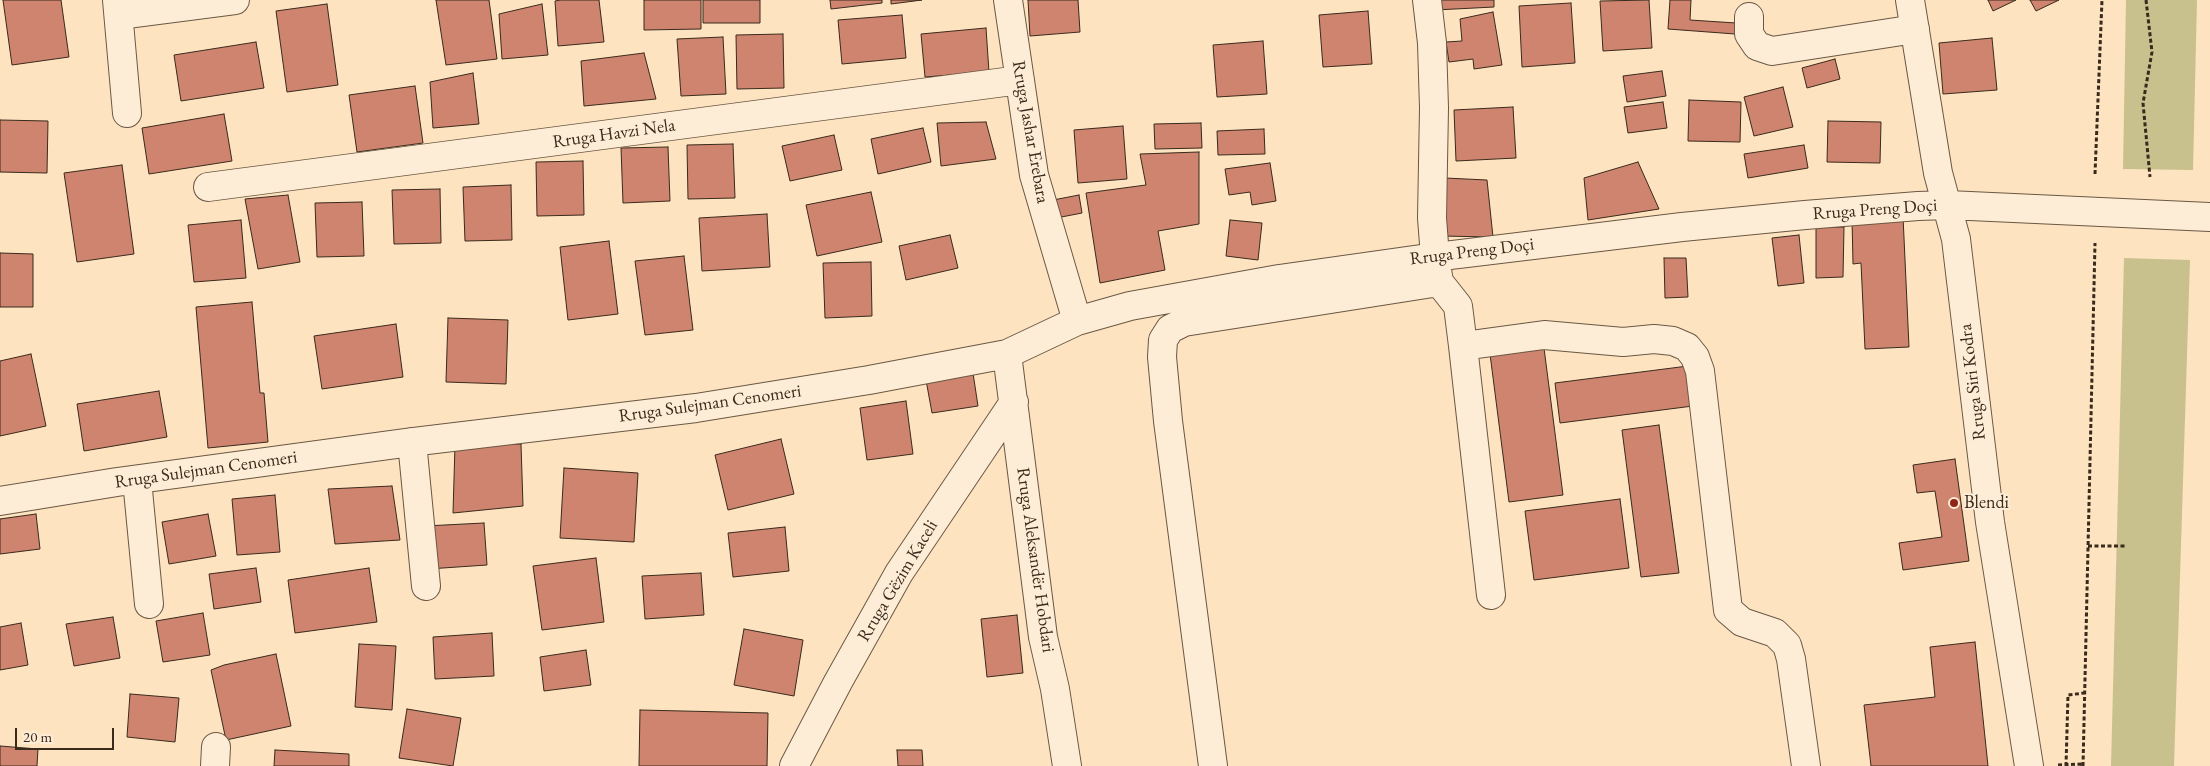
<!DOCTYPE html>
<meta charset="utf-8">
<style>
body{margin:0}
#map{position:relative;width:2210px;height:766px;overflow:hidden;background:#fde3c0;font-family:"EB Garamond",serif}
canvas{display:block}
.scale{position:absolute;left:15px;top:728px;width:99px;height:22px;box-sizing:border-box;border:2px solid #392a1b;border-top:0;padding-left:6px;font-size:15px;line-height:18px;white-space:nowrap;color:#392a1b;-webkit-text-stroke:4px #feedd6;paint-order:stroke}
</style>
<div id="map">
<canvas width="2210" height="766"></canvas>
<div class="scale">20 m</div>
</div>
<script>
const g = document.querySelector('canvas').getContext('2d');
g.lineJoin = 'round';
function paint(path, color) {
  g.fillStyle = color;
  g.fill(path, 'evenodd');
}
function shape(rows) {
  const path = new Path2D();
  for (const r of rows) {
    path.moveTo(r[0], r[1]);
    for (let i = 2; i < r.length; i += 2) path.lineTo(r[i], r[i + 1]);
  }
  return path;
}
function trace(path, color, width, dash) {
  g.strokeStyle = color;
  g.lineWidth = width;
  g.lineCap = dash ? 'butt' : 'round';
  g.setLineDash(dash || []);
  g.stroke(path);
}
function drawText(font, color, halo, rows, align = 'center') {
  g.font = font + ' "EB Garamond",serif';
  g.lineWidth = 4;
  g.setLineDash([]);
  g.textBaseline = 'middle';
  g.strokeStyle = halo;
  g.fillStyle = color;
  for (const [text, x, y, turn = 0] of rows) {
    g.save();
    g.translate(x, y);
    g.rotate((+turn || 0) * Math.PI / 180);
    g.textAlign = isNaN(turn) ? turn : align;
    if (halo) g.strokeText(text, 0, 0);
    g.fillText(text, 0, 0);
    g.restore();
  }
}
paint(shape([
 [2126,0,2197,0,2193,170,2123,169],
 [2124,258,2190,260,2174,766,2111,766]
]), '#c8c18d');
const building = shape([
 [3,0,61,0,69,57,12,65,3,0],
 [436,0,489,0,497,59,446,65,436,0],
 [560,0,599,0,604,42,558,46,555,1,560,0],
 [644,0,701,0,701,29,644,30,644,0],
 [703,0,760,0,760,23,703,23,703,0],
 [830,0,882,0,882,3,831,9,830,0],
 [891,0,922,0,891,4,891,0],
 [1028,0,1078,0,1080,32,1030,36,1028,0],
 [1434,0,1494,0,1494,7,1435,10,1434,0],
 [1649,0,1652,48,1603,51,1600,1,1649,0],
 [1670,0,1691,0,1690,20,1736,23,1735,34,1668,29,1670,0],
 [1988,0,2016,0,1993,11,1988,0],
 [2030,0,2059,0,2036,11,2030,0],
 [1571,3,1575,63,1522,67,1519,6,1571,3],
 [327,4,338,85,287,92,276,11,327,4],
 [542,4,548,55,502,59,499,14,542,4],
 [1368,11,1372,64,1323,67,1319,15,1368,11],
 [1493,12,1502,65,1474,69,1473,59,1449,62,1446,42,1462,41,1460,19,1493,12],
 [902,15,906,58,842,64,838,20,902,15],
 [986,28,989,72,925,77,921,34,986,28],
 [783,34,784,88,737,89,736,35,783,34],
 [723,37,726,94,681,96,677,39,723,37],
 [1992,38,1997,90,1943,94,1939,43,1992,38],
 [1263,41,1267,94,1217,97,1213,45,1263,41],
 [256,42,264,88,181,101,174,55,256,42],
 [644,53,656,99,584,106,581,61,644,53],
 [1835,59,1840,79,1807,88,1802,68,1835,59],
 [1662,71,1666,96,1627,102,1623,76,1662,71],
 [473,73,479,124,433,128,430,82,473,73],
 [415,86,423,143,357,152,349,95,415,86],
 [1783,87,1793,127,1754,136,1744,97,1783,87],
 [1689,100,1741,102,1740,142,1688,141,1689,100],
 [1663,102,1667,128,1628,133,1624,107,1663,102],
 [1513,107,1516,158,1456,161,1454,110,1513,107],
 [224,114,232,161,149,174,142,128,224,114],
 [0,120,48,121,47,173,0,172,0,120],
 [1828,121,1881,122,1880,163,1827,162,1828,121],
 [986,122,996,159,941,166,937,123,986,122],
 [1201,123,1202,148,1155,149,1154,124,1201,123],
 [1123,126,1127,179,1078,183,1074,130,1123,126],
 [923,128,931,162,878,174,871,139,923,128],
 [1264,129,1265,154,1218,155,1217,131,1264,129],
 [834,135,842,170,790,181,782,146,834,135],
 [733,144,735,198,688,199,687,145,733,144],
 [1804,145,1808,168,1748,178,1744,154,1804,145],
 [668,147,670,201,623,203,621,148,668,147],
 [1199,152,1199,224,1158,231,1165,270,1100,283,1086,193,1146,185,1140,154,1199,152],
 [583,161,584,215,537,216,536,162,583,161],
 [1638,162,1659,209,1588,220,1584,178,1638,162],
 [1270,163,1276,201,1252,205,1250,192,1229,195,1225,169,1270,163],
 [122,165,134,254,77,262,64,173,122,165],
 [1445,178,1487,180,1493,237,1441,236,1445,178],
 [511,185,512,240,465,241,463,187,511,185],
 [440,189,441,243,394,244,392,190,440,189],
 [871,192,882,242,817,256,806,205,871,192],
 [288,195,300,262,258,269,245,199,288,195],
 [1079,195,1082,213,1051,219,1048,201,1079,195],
 [362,202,364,256,317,257,315,203,362,202],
 [767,214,770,267,702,271,699,218,767,214],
 [1903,216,1909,347,1865,349,1861,263,1853,264,1852,219,1903,216],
 [241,220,246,278,194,282,188,225,241,220],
 [1230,220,1262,223,1258,260,1226,256,1230,220],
 [1816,227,1844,227,1843,277,1816,278,1816,227],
 [950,235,958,268,906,280,899,246,950,235],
 [1799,235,1804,283,1778,286,1772,238,1799,235],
 [609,241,618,314,568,320,560,247,609,241],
 [0,253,33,254,33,307,0,307,0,253],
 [684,256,693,330,645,335,635,261,684,256],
 [1664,258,1686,258,1688,297,1665,298,1664,258],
 [871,262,872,316,825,318,823,263,871,262],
 [252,302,260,393,264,393,268,442,208,448,196,307,252,302],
 [448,318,508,320,506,384,446,382,448,318],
 [396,324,403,377,322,389,314,336,396,324],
 [1544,348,1563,495,1509,502,1490,354,1544,348],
 [31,354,46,426,0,436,0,361,31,354],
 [1688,366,1693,406,1560,423,1555,383,1688,366],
 [973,373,978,406,932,413,926,380,973,373],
 [159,391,167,437,84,451,77,404,159,391],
 [906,401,913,454,867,460,860,408,906,401],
 [1659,425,1679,573,1641,577,1622,430,1659,425],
 [781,439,794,494,728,510,715,455,781,439],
 [521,444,523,506,453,513,455,445,521,444],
 [1955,459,1969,561,1903,570,1899,543,1942,537,1935,491,1917,493,1913,465,1955,459],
 [564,468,638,473,634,542,560,538,564,468],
 [392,486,400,540,335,544,328,489,392,486],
 [275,495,280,552,237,555,232,499,275,495],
 [1620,499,1629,568,1534,580,1525,511,1620,499],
 [36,514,40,549,0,554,0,519,36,514],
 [208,514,216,556,169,564,162,522,208,514],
 [484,523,487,565,428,569,425,526,484,523],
 [785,527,789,571,733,577,728,533,785,527],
 [596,558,604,622,542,630,533,566,596,558],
 [256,568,261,602,214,609,209,574,256,568],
 [369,568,377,622,295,633,288,580,369,568],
 [701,573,704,615,645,619,642,576,701,573],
 [203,613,210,655,163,662,156,621,203,613],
 [1017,615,1023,673,987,677,981,619,1017,615],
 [113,617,120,658,74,666,66,624,113,617],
 [21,623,28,665,0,670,0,627,21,623],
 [744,629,803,640,794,696,734,685,744,629],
 [492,633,494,676,435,679,433,637,492,633],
 [1975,642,1988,766,1871,766,1864,705,1935,697,1930,647,1975,642],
 [359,644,396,646,392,710,355,707,359,644],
 [586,650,591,685,544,691,540,657,586,650],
 [276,654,291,726,226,740,211,670,224,665,276,654],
 [130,694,179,698,175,742,127,737,130,694],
 [407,709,461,718,453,766,399,758,407,709],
 [640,710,768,713,767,766,639,766,640,710],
 [0,746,38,749,37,766,0,766,0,746],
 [275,750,349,754,349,766,274,766,275,750],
 [897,750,922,750,923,766,898,766,897,750]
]);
paint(building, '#cf846f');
trace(building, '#392a1b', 1);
const minor = shape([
 [117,0,127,113],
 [1008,0,1034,175,1077,321],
 [1427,0,1432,43,1434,108,1432,218,1435,257,1439,282,1458,306,1463,346,1544,335,1623,342,1654,339,1673,341,1687,347,1695,357,1700,371,1728,610,1742,622,1775,633,1787,645,1791,659,1806,766],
 [1910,0,1938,173,1956,239,1990,522,2029,766],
 [119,15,235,0],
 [1749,17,1749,34,1757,46,1772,51,1915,29],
 [208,187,1020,80],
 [1463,346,1491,595],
 [1007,354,1043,637,1055,689,1067,766],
 [412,442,426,586],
 [137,480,149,604],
 [0,501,117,482,412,442,696,408,869,380,1007,354,1077,321,1130,306,1279,279,1435,257,1682,227,1805,215,1918,206,1948,205,2210,217],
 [215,766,216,747],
 [794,766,838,682,899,573,1014,402],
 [1213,766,1168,421,1162,357,1163,340,1170,329,1184,322,1439,282]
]);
trace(minor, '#6a5844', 30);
trace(shape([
 [2146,0,2152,52,2143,103,2150,177],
 [2095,174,2102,0],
 [2088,546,2127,546],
 [2058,765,2083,764],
 [2066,766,2068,695,2084,693],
 [2083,766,2095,243]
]), '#392a1b', 3, [4, 2.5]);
trace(minor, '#feedd6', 28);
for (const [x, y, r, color] of [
 [1954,503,5,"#8f2418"]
]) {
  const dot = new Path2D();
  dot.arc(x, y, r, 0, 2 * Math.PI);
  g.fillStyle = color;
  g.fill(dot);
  trace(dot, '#feedd6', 2);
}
drawText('18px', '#392a1b', '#feedd6', [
 ["Rruga Jashar Erebara",1030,132,80],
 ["Rruga Havzi Nela",614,134,-8],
 ["Rruga Preng Doçi",1875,210,-4],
 ["Rruga Preng Doçi",1472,252,-7],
 ["Rruga Siri Kodra",1973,382,-97],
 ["Rruga Sulejman Cenomeri",710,404,-8],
 ["Rruga Sulejman Cenomeri",206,470,-8],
 ["Rruga Aleksandër Hobdari",1035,560,82],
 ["Rruga Gëzim Kaceli",898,581,-59]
]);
drawText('18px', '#392a1b', '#feedd6', [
 ["Blendi",1964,503]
], 'left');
</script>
